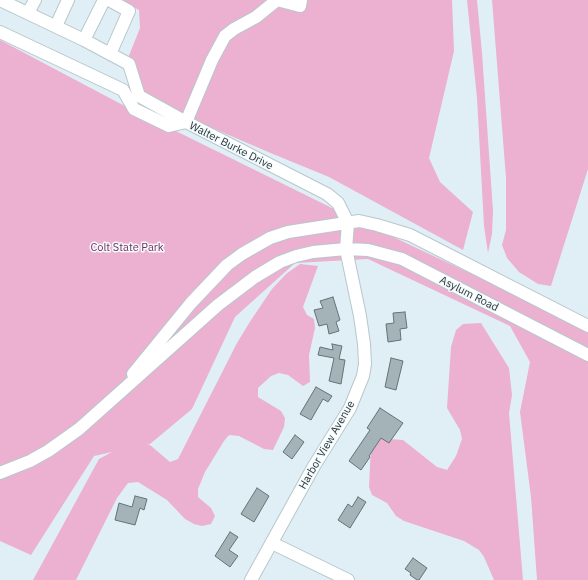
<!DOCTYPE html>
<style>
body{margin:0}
canvas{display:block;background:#dfeff5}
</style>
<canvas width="588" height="580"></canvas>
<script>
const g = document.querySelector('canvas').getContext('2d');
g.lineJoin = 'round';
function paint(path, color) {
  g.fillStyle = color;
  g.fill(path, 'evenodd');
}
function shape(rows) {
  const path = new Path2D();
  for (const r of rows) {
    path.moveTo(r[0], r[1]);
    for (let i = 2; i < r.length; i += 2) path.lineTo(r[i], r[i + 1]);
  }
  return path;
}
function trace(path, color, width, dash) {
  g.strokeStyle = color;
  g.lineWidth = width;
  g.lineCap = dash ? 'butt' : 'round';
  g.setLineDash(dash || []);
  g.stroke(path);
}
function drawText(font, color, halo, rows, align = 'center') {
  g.font = font + ' "IBM Plex Sans",sans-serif';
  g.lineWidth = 3;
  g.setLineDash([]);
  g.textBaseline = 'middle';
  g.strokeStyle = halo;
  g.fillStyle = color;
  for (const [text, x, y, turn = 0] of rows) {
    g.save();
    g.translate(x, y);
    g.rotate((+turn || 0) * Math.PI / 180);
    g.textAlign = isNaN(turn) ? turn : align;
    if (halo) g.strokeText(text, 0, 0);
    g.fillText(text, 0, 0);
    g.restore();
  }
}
paint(shape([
 [121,0,452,0,454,51,429,158,440,182,473,212,463,250,329,177,273,154,196,121,143,94,128,58,140,28,139,10],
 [467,0,477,0,482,53,493,211,492,234,488,253,484,226,477,98],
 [492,0,588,0,588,169,551,286,538,284,519,272,507,258,502,245,506,230,506,178],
 [0,40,119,103,332,208,588,329,588,580,537,580,531,497,520,412,530,362,510,326,368,259,295,263,235,317,192,409,150,444,147,445,150,445,170,462,178,459,237,343,251,320,272,289,286,274,300,264,318,266,303,307,307,315,314,319,315,328,309,355,310,382,303,386,288,375,279,373,271,376,258,388,258,397,281,411,285,418,284,427,273,450,264,449,239,436,229,435,224,441,205,472,198,489,198,497,211,508,215,516,211,524,202,526,194,524,185,519,167,500,138,482,128,483,117,498,76,580,33,580,99,459,112,452,94,456,31,555,0,541],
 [481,323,509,368,512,395,509,413,523,580,494,580,484,557,479,550,464,541,404,521,396,516,387,503,372,495,369,487,371,445,376,438,403,440,437,467,447,470,456,456,462,439,460,430,447,408,451,347,456,330,463,324]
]), '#ecb1d0');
const building = shape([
 [333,297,340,320,336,322,339,331,329,334,327,324,319,326,314,310,323,308,320,301,333,297],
 [405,312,407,328,400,329,401,340,388,342,386,324,394,323,393,313,405,312],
 [332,344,342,346,339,359,345,360,341,384,329,381,334,358,318,355,320,347,333,350,332,344],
 [391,358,403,361,396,390,385,387,391,358],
 [316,387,332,396,328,402,323,399,311,420,300,414,316,387],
 [380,408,403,423,389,443,381,438,369,456,370,457,361,470,349,461,370,430,367,428,380,408],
 [295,435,304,442,292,459,283,452,295,435],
 [257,488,269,496,254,522,241,514,257,488],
 [135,496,147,499,144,510,140,508,135,525,115,520,119,503,132,507,135,496],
 [358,497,366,502,350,528,338,520,348,504,352,507,358,497],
 [230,532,238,537,229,550,238,556,230,567,215,556,230,532],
 [413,558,427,568,419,580,417,580,410,575,411,573,405,569,413,558]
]);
paint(building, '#a4b3b8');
trace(building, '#657378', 1);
const minor = shape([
 [0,0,84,40,104,0],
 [109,0,129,11,110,54],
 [277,0,300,6,301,0],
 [28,13,35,0],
 [56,26,68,0],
 [0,32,123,90,134,109,169,126,186,122,327,194,338,203,348,223,346,249,360,316,364,344,365,364,363,376,350,408,314,466,251,580],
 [84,40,129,64,139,96,186,122,212,60,225,36,234,29,256,17,277,0],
 [133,374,191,303,227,265,242,254,270,238,288,232,359,221,377,225,410,235,588,326],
 [0,473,30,461,48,451,79,429,218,305,255,277,280,262,296,256,313,252,346,249,368,250,402,259,588,355],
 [272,543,348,580]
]);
trace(minor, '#b8c7cc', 14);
trace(minor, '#fff', 12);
drawText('11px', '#2e3436', '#f2fbfe', [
 ["Walter Burke Drive",231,146,27],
 ["Asylum Road",469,294,27],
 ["Harbor View Avenue",327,445,-60]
]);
drawText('11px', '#7c295c', '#f2fbfe', [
 ["Colt State Park",127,248]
]);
</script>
